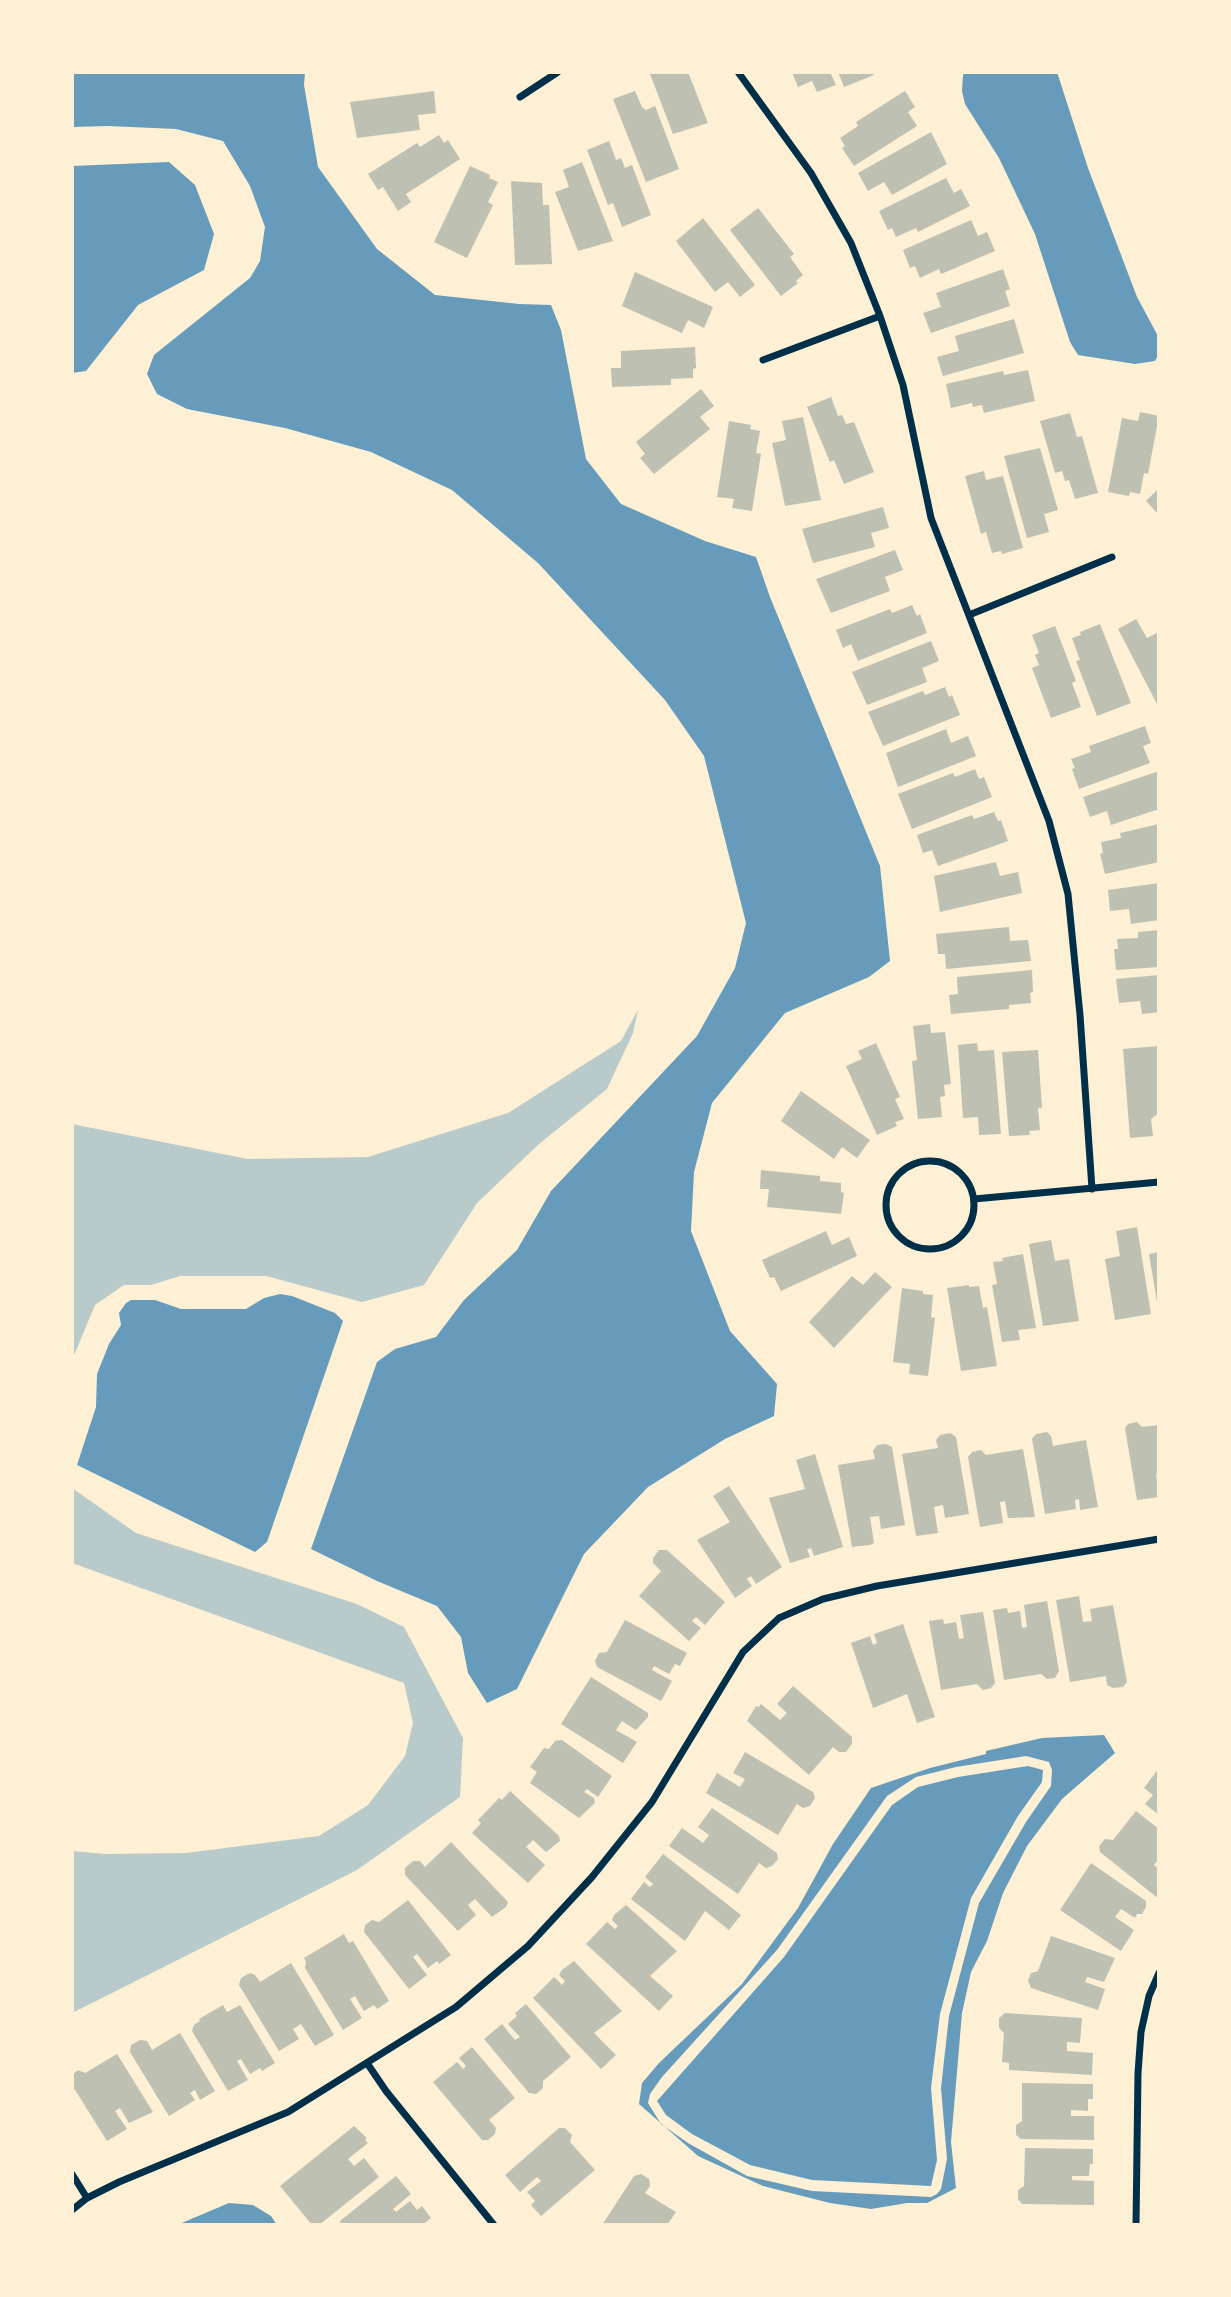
<!DOCTYPE html>
<style>
body{margin:0}
#map{position:relative;width:1231px;height:2297px;overflow:hidden;background:#fdf0d5;font-family:Karla,sans-serif}
canvas{display:block}
.frame{position:absolute;inset:0;border:74px solid #fdf0d5;pointer-events:none}
</style>
<div id="map">
<canvas width="1231" height="2297"></canvas>
<div class="frame"></div>
</div>
<script>
const g = document.querySelector('canvas').getContext('2d');
g.lineJoin = 'round';
function paint(path, color) {
  g.fillStyle = color;
  g.fill(path, 'evenodd');
}
function shape(rows) {
  const path = new Path2D();
  for (const r of rows) {
    if (r.length === 3) {
      path.moveTo(r[0] + r[2], r[1]);
      path.arc(r[0], r[1], r[2], 0, 2 * Math.PI);
      continue;
    }
    path.moveTo(r[0], r[1]);
    for (let i = 2; i < r.length; i += 2) path.lineTo(r[i], r[i + 1]);
  }
  return path;
}
function trace(path, color, width, dash) {
  g.strokeStyle = color;
  g.lineWidth = width;
  g.lineCap = dash ? 'butt' : 'round';
  g.setLineDash(dash || []);
  g.stroke(path);
}
paint(shape([
 [638,1010,633,1033,607,1089,539,1144,477,1203,424,1285,362,1302,266,1276,180,1276,151,1285,124,1285,95,1305,72,1360,72,1124,248,1159,368,1157,508,1113,621,1041],
 [72,1488,136,1533,357,1604,404,1627,463,1738,460,1797,357,1870,72,2013,72,1851,105,1854,186,1853,319,1836,368,1805,405,1756,413,1723,404,1683,72,1563]
]), '#b9caca');
paint(shape([
 [72,72,305,72,304,85,318,167,377,249,435,295,519,304,551,305,561,330,586,459,621,504,705,541,756,557,770,597,880,866,890,961,869,977,785,1013,712,1103,694,1172,691,1231,730,1331,777,1384,774,1416,725,1439,648,1487,584,1554,517,1689,487,1703,468,1673,461,1637,437,1606,377,1581,311,1549,377,1362,395,1349,436,1337,464,1300,517,1250,551,1191,697,1036,735,968,746,923,704,756,665,700,538,563,452,490,371,452,285,428,187,409,157,394,147,374,154,355,250,278,260,261,265,227,250,186,223,141,176,129,108,126,72,127],
 [966,72,1057,72,1088,168,1137,297,1159,338,1159,354,1155,361,1135,364,1078,355,1070,342,1035,234,999,158,965,104,962,91,963,75],
 [169,162,195,185,214,234,204,270,138,305,86,371,72,373,72,166],
 [280,1294,292,1296,335,1313,343,1321,267,1542,255,1552,77,1465,96,1407,97,1374,109,1344,121,1325,119,1313,126,1303,131,1300,155,1300,181,1309,246,1309,264,1298],
 [1104,1735,1115,1753,1062,1799,1027,1846,1003,1893,987,1941,971,1972,962,2013,951,2142,956,2188,927,2203,907,2203,871,2209,830,2203,763,2186,698,2156,639,2104,642,2083,659,2063,742,1984,798,1908,833,1844,871,1788,930,1768,986,1754,986,1751,1042,1738],
 [1026,1756,1049,1762,1052,1770,1051,1786,1026,1822,979,1903,949,2016,941,2088,947,2159,941,2189,937,2194,931,2197,812,2191,747,2176,688,2143,661,2124,648,2103,650,2094,662,2077,777,1950,887,1796,916,1777,956,1767],
 [1028,1766,1043,1770,1042,1782,1018,1816,971,1898,940,2014,931,2088,937,2160,931,2186,812,2180,750,2165,692,2134,666,2115,657,2101,784,1957,892,1805,918,1787,958,1777],
 [229,2203,253,2205,271,2216,277,2225,177,2225]
]), '#669bbc');
paint(shape([
 [656,72,688,72,708,123,673,134,650,74],
 [792,72,830,72,836,85,817,92,812,81,798,87],
 [838,72,872,72,874,75,844,87],
 [434,91,436,113,418,115,420,130,357,138,350,102],
 [635,91,642,107,646,110,655,106,679,169,646,182,613,99],
 [905,91,915,107,908,112,917,126,854,166,842,148,845,146,840,138,858,126,856,122],
 [931,132,947,164,892,195,884,182,868,191,858,173],
 [439,135,444,143,448,140,460,159,406,194,411,202,398,211,383,187,378,190,368,174,417,143,420,147],
 [609,141,616,160,621,158,625,168,632,165,651,215,622,227,613,203,608,205,587,150],
 [582,162,613,241,578,251,555,192,569,187,563,170],
 [470,166,490,175,489,178,498,182,488,202,493,205,467,258,434,242],
 [946,178,954,193,961,189,970,206,918,232,916,228,896,237,892,228,888,230,879,211],
 [511,181,542,183,543,205,549,205,552,264,515,265],
 [758,208,794,254,790,257,803,275,796,281,798,283,781,296,730,230],
 [703,218,755,285,740,297,728,282,715,292,676,241],
 [971,220,978,236,987,232,995,251,941,274,939,269,920,278,915,266,910,268,903,250],
 [1003,269,1010,289,1005,291,1010,306,931,333,923,313,941,307,936,293],
 [635,272,713,307,704,328,688,320,682,333,622,306],
 [1014,319,1024,353,943,376,937,357,959,351,955,336],
 [695,347,696,368,693,369,693,378,671,379,671,385,612,387,611,368,621,368,621,351],
 [1028,370,1035,401,984,413,982,405,973,407,972,403,951,408,946,384,1003,371,1004,375],
 [701,389,714,406,700,417,710,429,654,474,640,458,645,454,636,442],
 [831,397,838,416,842,415,846,424,854,422,874,472,844,484,834,460,830,462,807,407],
 [1140,412,1159,416,1148,474,1144,473,1140,494,1130,492,1129,496,1108,492,1122,418,1138,421],
 [1070,413,1077,437,1082,436,1098,493,1075,499,1069,480,1065,481,1062,471,1055,473,1040,421],
 [803,417,821,500,785,506,772,443,786,440,782,421],
 [729,421,751,425,750,429,760,431,756,453,761,454,752,511,732,508,734,499,717,497],
 [1040,448,1058,510,1044,514,1049,532,1027,538,1004,456],
 [984,471,986,480,1003,476,1023,548,1002,554,1001,551,992,553,986,532,981,534,965,476],
 [1159,488,1159,515,1146,501],
 [883,507,889,528,871,533,875,547,813,563,802,529],
 [895,550,903,570,885,577,890,591,831,613,816,579],
 [912,605,917,616,920,614,927,633,858,661,851,644,843,648,836,630,890,609,892,613],
 [1136,619,1147,638,1159,632,1159,703,1157,704,1118,629],
 [1100,624,1131,703,1097,716,1076,661,1080,660,1072,638,1081,635,1080,632],
 [1055,626,1076,681,1072,683,1081,707,1051,718,1032,668,1039,665,1035,655,1039,653,1032,635],
 [931,641,939,661,922,668,927,682,867,705,852,672],
 [945,687,949,697,952,695,960,715,883,746,868,712,923,691,925,695],
 [1145,726,1151,743,1143,746,1150,763,1079,789,1072,769,1075,768,1071,759,1091,752,1089,746],
 [946,729,951,743,968,736,976,756,898,787,886,753],
 [975,769,979,779,984,777,992,797,912,829,898,794,953,773,955,777],
 [1159,771,1159,809,1111,825,1107,811,1090,817,1083,797],
 [994,812,998,821,1001,820,1008,841,938,866,932,850,923,853,917,835,972,815,974,819],
 [1159,824,1159,862,1105,874,1100,854,1103,853,1101,842,1121,838,1120,833],
 [996,862,1000,876,1018,872,1022,893,940,912,934,876],
 [1159,883,1159,920,1131,924,1129,909,1110,911,1108,890],
 [1009,927,1010,941,1028,940,1031,961,946,969,945,954,938,954,936,934],
 [1159,930,1159,967,1116,970,1114,949,1118,949,1117,939,1138,938,1138,932],
 [1032,970,1033,992,1030,993,1031,1003,1009,1005,1009,1009,951,1014,949,995,958,994,957,977],
 [1159,975,1159,1012,1142,1014,1140,1001,1119,1003,1116,979],
 [930,1024,931,1033,945,1032,951,1084,944,1085,945,1096,940,1097,942,1117,918,1119,912,1061,917,1060,913,1026],
 [876,1043,900,1097,895,1099,904,1119,895,1122,897,1126,877,1135,846,1066,862,1059,858,1051],
 [977,1043,978,1051,994,1050,1001,1134,979,1135,978,1117,963,1118,958,1045],
 [1159,1046,1159,1113,1151,1119,1153,1136,1130,1138,1123,1049],
 [1038,1050,1042,1108,1038,1108,1040,1130,1029,1131,1030,1135,1009,1136,1002,1052],
 [801,1091,870,1140,857,1158,842,1147,834,1159,781,1121],
 [761,1170,820,1176,820,1181,841,1183,841,1192,844,1193,841,1214,767,1207,769,1189,760,1189],
 [1137,1227,1151,1314,1115,1320,1105,1259,1120,1256,1116,1231],
 [826,1231,832,1245,849,1237,857,1256,781,1291,774,1277,770,1278,762,1260],
 [1051,1240,1055,1261,1069,1259,1079,1321,1043,1326,1029,1244],
 [1159,1252,1159,1308,1158,1308,1149,1254],
 [1023,1254,1036,1328,1018,1330,1020,1340,1002,1342,992,1285,997,1284,993,1262,1003,1261,1002,1258],
 [875,1272,892,1287,834,1348,809,1322,852,1276,863,1285],
 [969,1285,969,1287,979,1286,983,1308,987,1307,997,1366,961,1371,947,1288],
 [902,1288,923,1291,923,1294,933,1295,931,1317,935,1318,928,1376,909,1374,910,1364,893,1362],
 [1137,1422,1142,1427,1159,1425,1159,1473,1156,1474,1159,1497,1137,1500,1125,1428,1128,1424],
 [1047,1432,1051,1436,1053,1446,1086,1440,1098,1507,1080,1510,1079,1499,1075,1500,1076,1509,1045,1514,1032,1439,1036,1434],
 [950,1433,956,1437,969,1514,945,1518,943,1505,934,1507,938,1533,916,1536,902,1454,938,1448,936,1440,940,1435],
 [886,1444,892,1447,905,1525,881,1529,879,1516,870,1517,874,1543,870,1545,852,1547,838,1465,875,1459,873,1451,877,1445],
 [1023,1449,1035,1517,1008,1518,1005,1501,1000,1502,1003,1523,980,1527,968,1457,972,1452,981,1450,986,1455],
 [815,1454,843,1547,814,1556,811,1548,807,1549,810,1557,790,1563,769,1498,805,1489,796,1460],
 [729,1486,782,1567,756,1584,751,1576,747,1579,752,1586,735,1598,697,1540,730,1522,713,1496],
 [659,1550,667,1550,725,1602,705,1625,696,1617,692,1621,701,1628,689,1641,639,1596,661,1571,653,1563,653,1558],
 [1079,1596,1083,1622,1092,1621,1090,1609,1113,1605,1127,1682,1123,1687,1113,1688,1107,1685,1106,1676,1070,1682,1056,1600],
 [1047,1601,1059,1671,1055,1678,1047,1679,1041,1674,1004,1680,993,1610,1007,1608,1008,1613,1020,1611,1022,1628,1027,1627,1024,1605],
 [983,1612,995,1683,991,1688,983,1690,977,1684,941,1690,929,1621,943,1619,944,1624,956,1622,959,1639,964,1638,960,1615],
 [625,1620,687,1653,680,1666,675,1664,669,1674,654,1666,652,1670,672,1681,661,1701,597,1667,595,1661,599,1653,607,1652],
 [903,1624,935,1717,917,1723,907,1694,873,1708,851,1643,870,1636,873,1645,877,1643,874,1634],
 [591,1677,648,1713,648,1717,636,1730,622,1721,616,1730,637,1742,623,1763,561,1724],
 [793,1686,852,1737,852,1744,846,1752,839,1752,833,1747,809,1775,747,1721,756,1706,759,1707,761,1704,780,1720,787,1713,777,1704],
 [562,1740,612,1776,598,1797,587,1789,584,1792,594,1798,595,1803,579,1818,530,1783,537,1772,530,1767,544,1748,549,1749,555,1741],
 [745,1752,813,1792,815,1798,810,1806,803,1808,797,1804,778,1835,706,1793,717,1773,740,1787,745,1779,733,1773],
 [1159,1768,1159,1815,1145,1804,1153,1795,1144,1788],
 [510,1791,559,1836,560,1841,546,1852,533,1840,526,1847,545,1865,528,1883,472,1833,481,1823,478,1820,499,1798,502,1800],
 [712,1808,777,1853,778,1859,772,1866,766,1868,759,1863,738,1894,669,1846,682,1828,703,1843,709,1835,698,1827],
 [1136,1811,1159,1829,1159,1863,1157,1861,1154,1865,1159,1869,1159,1899,1100,1852,1099,1846,1105,1839,1113,1840],
 [451,1842,508,1902,506,1907,492,1917,475,1899,468,1905,476,1915,458,1931,405,1875,405,1868,413,1861,420,1861,425,1867],
 [663,1854,741,1915,729,1930,705,1911,685,1941,631,1899,644,1882,650,1887,653,1884,645,1877],
 [1091,1863,1146,1901,1146,1907,1142,1914,1137,1914,1135,1918,1121,1909,1115,1917,1134,1930,1121,1951,1060,1910],
 [408,1900,451,1955,439,1964,437,1961,428,1968,417,1954,413,1957,427,1975,409,1989,364,1932,365,1925,372,1920,379,1922],
 [626,1905,677,1951,650,1976,673,1996,659,2011,586,1944,607,1922,615,1929,618,1926,612,1920,614,1915],
 [344,1934,349,1943,353,1941,389,2001,377,2009,374,2005,364,2011,355,1996,350,1999,362,2018,343,2030,305,1968,306,1962,304,1958],
 [1051,1936,1115,1958,1104,1982,1087,1977,1085,1982,1105,1989,1098,2010,1031,1988,1028,1981,1031,1973,1038,1971],
 [574,1961,622,2011,594,2033,616,2055,601,2069,533,1998,554,1977,562,1985,565,1981,559,1975,562,1970],
 [291,1963,334,2035,315,2046,301,2024,293,2029,299,2039,279,2051,239,1985,241,1978,250,1973,255,1975,260,1982],
 [526,2004,571,2057,543,2081,543,2088,536,2094,529,2093,484,2039,502,2024,515,2040,520,2037,508,2024,517,2016,515,2013],
 [223,2005,227,2012,240,2005,275,2063,262,2071,260,2068,250,2074,241,2059,237,2061,248,2080,228,2091,192,2031,194,2025,200,2021,199,2019],
 [1005,2013,1082,2018,1080,2043,1067,2042,1067,2051,1093,2053,1092,2075,1009,2070,1009,2063,1002,2062,1004,2033,999,2028,999,2018],
 [180,2033,215,2091,200,2100,195,2090,190,2093,195,2100,169,2116,130,2052,131,2045,140,2040,147,2041,152,2050],
 [472,2047,515,2098,489,2120,496,2128,495,2134,488,2140,482,2140,433,2082,457,2062,463,2069,466,2066,459,2058],
 [117,2054,153,2112,129,2123,120,2108,115,2111,127,2129,107,2141,72,2085,72,2075,78,2070,85,2073],
 [1022,2083,1093,2084,1093,2099,1088,2099,1088,2111,1071,2110,1071,2116,1094,2116,1094,2140,1021,2139,1016,2135,1016,2125,1022,2121],
 [354,2126,367,2138,365,2140,368,2143,348,2159,354,2166,364,2158,379,2177,319,2225,312,2225,280,2186],
 [559,2128,565,2128,572,2135,570,2142,595,2170,541,2216,531,2205,535,2201,527,2192,541,2181,537,2177,520,2192,505,2175],
 [1025,2148,1093,2149,1093,2164,1090,2164,1089,2176,1072,2176,1072,2180,1094,2181,1094,2205,1022,2204,1018,2199,1018,2190,1024,2186],
 [641,2174,649,2179,650,2186,645,2193,676,2212,667,2225,602,2225,634,2176],
 [396,2176,411,2194,393,2209,396,2212,410,2201,417,2210,422,2206,431,2218,422,2225,340,2225,340,2221]
]), '#bec0b2');
trace(shape([
 [738,72,811,173,851,243,880,316,903,385,931,518,1049,821,1068,894,1080,1015,1092,1189],
 [520,97,558,72],
 [763,360,880,316],
 [969,615,1112,557],
 [930,1205,44],
 [974,1199,1159,1182],
 [367,2063,386,2091,494,2225],
 [72,2174,87,2198],
 [72,2210,87,2198,119,2182,288,2112,456,2007,528,1946,592,1877,652,1802,743,1652,779,1618,823,1599,877,1586,1159,1539],
 [1136,2225,1138,2073,1141,2032,1149,1996,1159,1973]
]), '#003049', 7);
</script>
